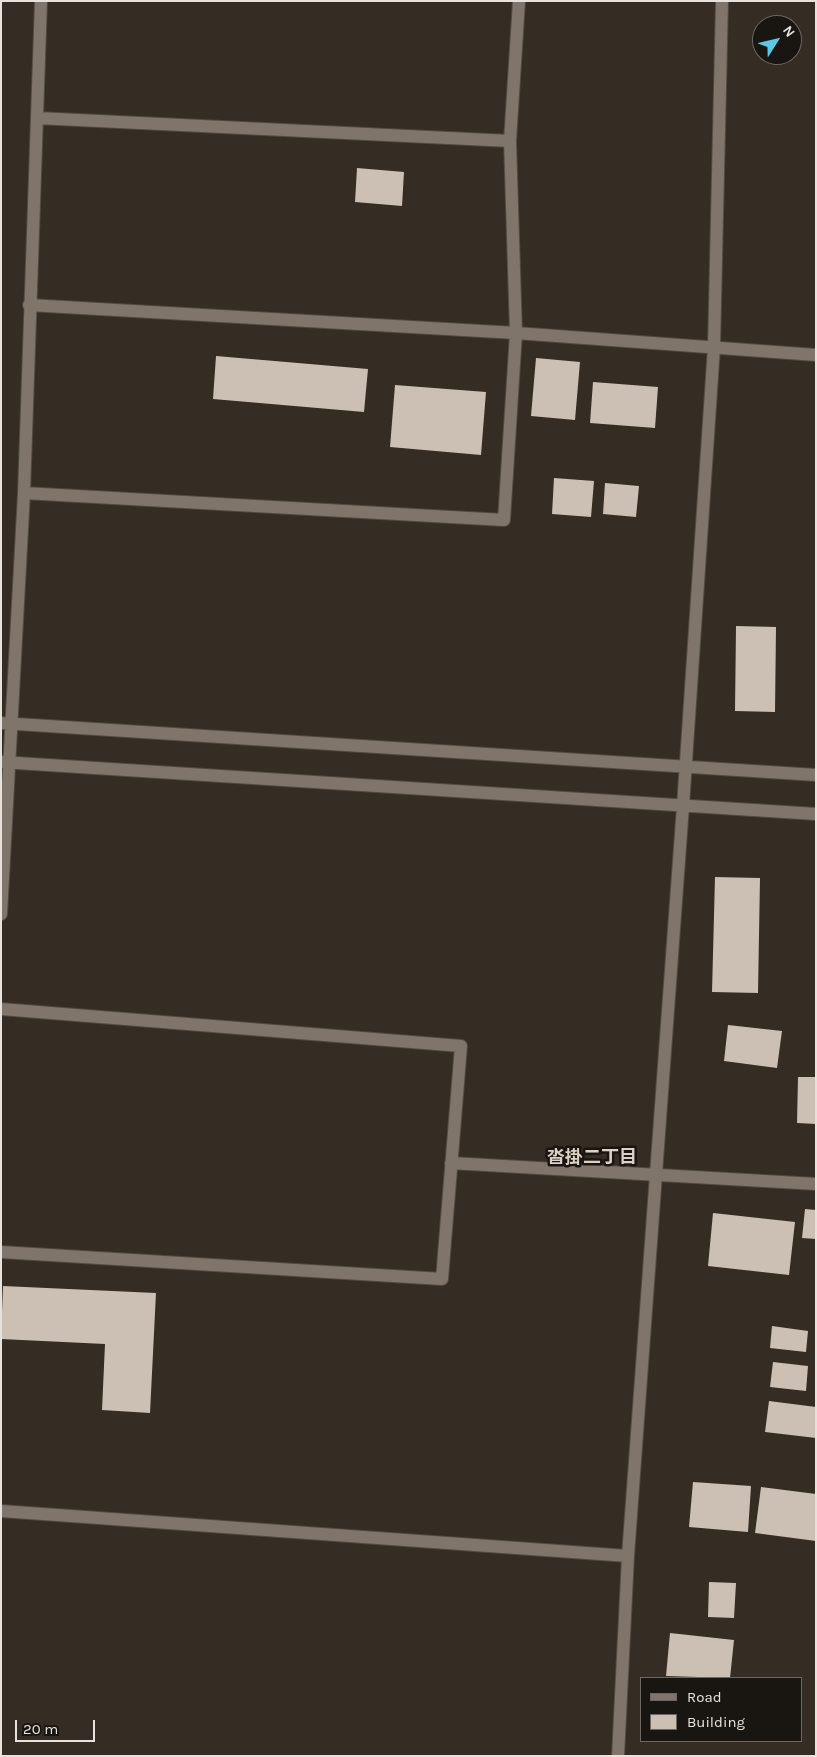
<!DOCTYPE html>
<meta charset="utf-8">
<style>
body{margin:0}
#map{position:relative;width:817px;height:1757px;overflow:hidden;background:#352c23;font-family:Karla,sans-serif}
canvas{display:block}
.frame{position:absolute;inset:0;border:2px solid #e8e2dc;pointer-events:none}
.legend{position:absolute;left:640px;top:1677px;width:162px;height:65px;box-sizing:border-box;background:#191511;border:1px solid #6c6762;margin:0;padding:6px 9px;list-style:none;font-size:15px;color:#e8e2dc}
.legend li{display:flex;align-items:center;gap:10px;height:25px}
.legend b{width:25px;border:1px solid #6c6762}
.north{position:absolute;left:752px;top:15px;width:50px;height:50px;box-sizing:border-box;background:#191511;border:1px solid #6c6762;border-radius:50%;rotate:54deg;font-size:14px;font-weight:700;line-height:20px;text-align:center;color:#e8e2dc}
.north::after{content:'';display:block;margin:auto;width:18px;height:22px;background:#5bc8e6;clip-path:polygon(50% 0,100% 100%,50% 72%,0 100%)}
.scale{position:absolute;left:15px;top:1720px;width:80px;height:22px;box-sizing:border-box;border:2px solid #e8e2dc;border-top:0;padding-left:6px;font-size:15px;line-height:18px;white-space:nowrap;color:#e8e2dc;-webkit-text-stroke:4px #191511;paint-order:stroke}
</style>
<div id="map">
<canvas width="817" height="1757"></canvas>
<div class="frame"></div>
<ul class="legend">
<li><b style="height:6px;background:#80756a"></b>Road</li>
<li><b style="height:14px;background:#ccc0b4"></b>Building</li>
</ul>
<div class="north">N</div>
<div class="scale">20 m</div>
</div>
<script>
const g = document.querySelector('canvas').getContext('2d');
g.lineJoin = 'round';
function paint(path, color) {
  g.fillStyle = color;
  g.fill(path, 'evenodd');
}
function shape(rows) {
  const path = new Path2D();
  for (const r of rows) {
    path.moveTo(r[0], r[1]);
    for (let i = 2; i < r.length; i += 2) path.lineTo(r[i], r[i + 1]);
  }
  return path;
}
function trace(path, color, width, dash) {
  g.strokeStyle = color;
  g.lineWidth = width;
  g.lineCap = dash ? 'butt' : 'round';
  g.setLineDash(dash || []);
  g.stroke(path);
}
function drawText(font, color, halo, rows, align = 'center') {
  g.font = font + ' Karla,"Noto Sans JP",sans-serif';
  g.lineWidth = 5;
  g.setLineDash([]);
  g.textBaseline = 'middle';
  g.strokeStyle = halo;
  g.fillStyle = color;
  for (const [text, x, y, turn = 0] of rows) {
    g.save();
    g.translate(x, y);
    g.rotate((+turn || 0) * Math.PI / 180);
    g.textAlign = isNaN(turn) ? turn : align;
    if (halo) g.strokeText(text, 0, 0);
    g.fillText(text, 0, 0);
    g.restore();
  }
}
paint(shape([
 [357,168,404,172,402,206,355,202],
 [216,356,368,369,364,412,213,399],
 [536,358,580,362,575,420,531,416],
 [593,382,658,387,655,428,590,423],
 [395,385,486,392,481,455,390,447],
 [554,478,594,481,591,517,552,514],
 [605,483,639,486,636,517,603,514],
 [736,626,776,627,775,712,735,711],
 [715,877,760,878,758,993,712,992],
 [728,1025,782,1031,777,1068,724,1061],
 [798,1077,816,1077,816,1124,797,1123],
 [805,1209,816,1210,816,1239,802,1238],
 [713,1213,795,1222,789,1275,708,1266],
 [3,1286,156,1293,150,1413,102,1410,105,1344,1,1339],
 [772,1326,808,1331,806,1352,770,1348],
 [773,1362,808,1366,806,1391,770,1387],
 [769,1401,816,1407,816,1438,765,1432],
 [693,1482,751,1486,748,1532,689,1527],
 [761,1487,816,1494,816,1541,755,1533],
 [709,1582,736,1583,734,1618,708,1617],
 [670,1633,734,1640,730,1678,666,1676]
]), '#ccc0b4');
const minor = shape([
 [37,118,510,141],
 [29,305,516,333,816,355],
 [24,493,504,520,516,333,510,141,519,1],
 [1,723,816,775],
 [1,762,816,814],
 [1,914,24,493,41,1],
 [1,1009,461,1046,442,1279,1,1252],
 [451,1163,816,1184],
 [1,1511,628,1556],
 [618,1756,628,1556,683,806,714,347,722,1]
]);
trace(minor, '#514a42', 14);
trace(minor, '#80756a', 12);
drawText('bold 18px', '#ddd1c5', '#191511', [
 ["沓掛二丁目",592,1158]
]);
</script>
